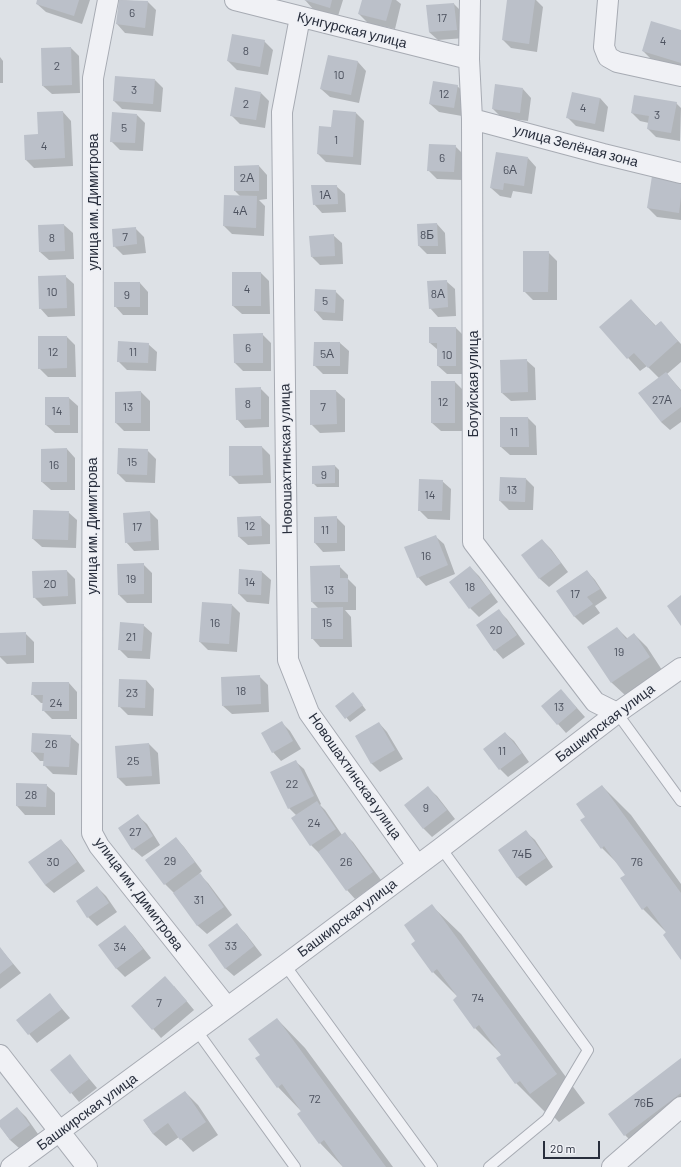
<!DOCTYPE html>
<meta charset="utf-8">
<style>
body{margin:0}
#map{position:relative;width:681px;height:1167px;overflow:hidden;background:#dde1e6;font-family:Barlow,sans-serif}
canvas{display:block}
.scale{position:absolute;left:543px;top:1141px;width:57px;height:18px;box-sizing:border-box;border:2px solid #282e3c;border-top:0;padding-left:5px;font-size:12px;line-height:14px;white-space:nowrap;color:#282e3c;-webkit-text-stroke:3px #edeff4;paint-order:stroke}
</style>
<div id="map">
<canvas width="681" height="1167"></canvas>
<div class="scale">20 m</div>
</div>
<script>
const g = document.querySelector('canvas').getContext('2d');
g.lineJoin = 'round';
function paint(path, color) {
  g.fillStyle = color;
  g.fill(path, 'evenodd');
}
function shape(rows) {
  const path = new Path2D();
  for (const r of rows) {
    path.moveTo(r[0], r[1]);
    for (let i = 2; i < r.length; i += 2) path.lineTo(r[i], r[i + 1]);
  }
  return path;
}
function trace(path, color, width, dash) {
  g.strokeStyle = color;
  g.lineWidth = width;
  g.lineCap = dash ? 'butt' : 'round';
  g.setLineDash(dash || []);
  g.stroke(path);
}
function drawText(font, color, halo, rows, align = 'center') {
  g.font = font + ' Barlow,sans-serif';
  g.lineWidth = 3;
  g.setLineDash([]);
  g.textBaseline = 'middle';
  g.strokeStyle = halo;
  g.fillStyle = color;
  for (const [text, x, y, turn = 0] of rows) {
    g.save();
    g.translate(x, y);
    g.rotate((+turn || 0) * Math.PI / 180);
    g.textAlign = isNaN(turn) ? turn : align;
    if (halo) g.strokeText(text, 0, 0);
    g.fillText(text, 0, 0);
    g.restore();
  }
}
paint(shape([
 [38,0,90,0,82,24,46,12,37,4],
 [120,0,148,2,156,10,153,36,125,33,117,24],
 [305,0,343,0,338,16,313,9],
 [363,0,396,0,401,4,395,29,368,23,359,14],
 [508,0,536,0,543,7,537,52,511,48,503,40],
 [454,4,463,13,465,38,438,40,429,32],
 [681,31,681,68,651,59,643,51],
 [264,41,273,50,268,75,237,70,228,61],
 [71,48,79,56,80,93,52,94,43,86],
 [329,56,358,62,366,71,359,103,330,97,321,89],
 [0,57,3,61,3,83,0,83],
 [155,80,163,88,161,112,122,109,114,101],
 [457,86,466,94,462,116,439,112,430,104],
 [523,89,531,98,528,121,502,118,493,109],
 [261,93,269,101,265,128,240,124,231,115],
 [600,98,608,107,604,132,576,126,567,117],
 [676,103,681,108,680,141,656,137,648,129,649,123,640,121,632,113],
 [63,112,71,121,73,166,34,168,26,160,39,135],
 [356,113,364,121,361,165,326,162,318,154,332,128],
 [137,115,145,123,143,151,120,150,111,141],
 [455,146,464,155,463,180,437,179,428,170],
 [528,158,536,167,532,194,513,191,511,198,500,196,491,188],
 [259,166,267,175,267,199,259,200,265,206,264,236,232,234,224,226,240,196,235,191,235,167],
 [681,181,681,220,657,217,648,208],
 [336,186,345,194,346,212,322,213,314,204],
 [437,224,445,233,446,254,427,254,419,246],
 [64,225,73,233,74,259,49,260,40,252],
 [135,228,144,237,146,253,123,255,114,246],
 [333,235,342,243,343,264,320,265,312,257],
 [548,252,557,261,557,300,533,300,524,291],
 [261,273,269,281,270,314,242,314,233,306],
 [65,276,74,284,75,316,48,317,40,308],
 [446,281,455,289,456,316,438,317,430,308],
 [140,283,148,292,148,315,123,315,115,306],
 [335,291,344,300,343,321,323,320,315,311],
 [631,300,656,326,660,322,681,344,681,362,667,374,681,390,681,422,670,430,661,422,659,378,647,366,640,371,600,327],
 [456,328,464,336,464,374,447,374,438,366,438,350,430,343],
 [262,334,271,343,271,371,243,371,235,363],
 [67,337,75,345,76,377,48,377,39,368],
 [315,343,340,343,349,351,348,374,323,374,314,365],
 [148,344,157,352,156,371,127,370,118,361],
 [526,360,535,368,536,400,511,401,502,393],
 [455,382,464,391,463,431,441,431,432,423],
 [260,388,269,397,269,427,245,428,237,419],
 [336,391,345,399,345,432,320,433,311,424],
 [141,392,150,401,150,431,124,431,116,423,116,393],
 [46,398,69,398,78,406,78,433,55,433,46,425],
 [528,418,536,426,537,455,510,455,501,447],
 [262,447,270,455,271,483,239,484,230,475],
 [67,449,75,458,75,490,51,490,42,482],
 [147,450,156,459,155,483,126,482,118,474],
 [335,466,339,470,339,487,317,487,313,483],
 [526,479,534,487,533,510,509,510,500,501],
 [442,481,451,489,450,520,428,519,419,510],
 [68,512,77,520,76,548,42,547,33,539],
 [150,512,158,520,159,550,134,551,126,542],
 [261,517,270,525,270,544,248,545,239,537,238,518],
 [336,517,345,526,345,551,323,552,315,543],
 [435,536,444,544,455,574,426,586,418,577],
 [542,540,551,549,568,572,549,587,540,579,523,555],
 [143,564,152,573,152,603,127,603,119,595],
 [339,566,348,575,348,579,356,587,356,610,345,610,351,617,352,647,320,647,312,638,319,609,312,602],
 [470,567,479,576,498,602,479,617,470,608,450,582],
 [67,571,75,579,76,604,43,606,34,597],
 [240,571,262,572,271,580,269,604,247,602,239,594],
 [587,571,595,580,607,598,595,606,600,613,583,625,575,617,557,591],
 [232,605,240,613,237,652,208,650,200,642],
 [498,610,507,619,525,644,503,659,495,650],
 [143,625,152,633,150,659,128,658,119,649],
 [617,628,628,639,634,634,647,647,662,670,625,695,612,683,589,648],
 [25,633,34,642,34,663,7,664,0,657,0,634],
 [259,676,268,685,269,712,232,714,223,706],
 [146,680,154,689,153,716,128,715,119,706],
 [69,683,77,692,77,719,52,719,43,710,44,703,41,703,32,694],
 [561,690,585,717,566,733,542,706],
 [357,698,366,710,350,722,337,706],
 [282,723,290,731,301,749,281,761,273,752],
 [379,723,387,732,403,759,380,772,372,764,356,736],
 [505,733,514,741,529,762,508,777,500,769],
 [70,736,79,744,77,775,53,774,44,765,45,761,40,761,32,752],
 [149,744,158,753,160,784,126,786,118,778,116,747],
 [295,761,304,769,321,804,320,805,325,810,342,835,345,834,353,842,381,880,355,899,347,890,320,854,311,845,296,815,289,808],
 [46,785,55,793,55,815,25,815,17,806],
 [602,786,631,815,681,884,681,959,667,933,643,909,621,878,626,875,620,866,602,848,587,817],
 [428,788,437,796,455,819,432,837,424,829,406,805],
 [138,816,147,824,160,845,142,857,133,849],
 [526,832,535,840,553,867,526,886,518,878,499,851],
 [176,838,184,847,202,871,199,874,208,883,232,915,207,934,198,926,174,893,165,884,147,860],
 [61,840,69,849,85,871,54,893,45,885],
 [97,887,106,896,117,912,97,926,88,917,77,902],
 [432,906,461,934,585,1103,559,1122,547,1110,545,1112,516,1083,502,1055,475,1028,454,1000,458,997,433,972,412,944,417,941],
 [237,925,245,933,262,955,234,976,225,968],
 [125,926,133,935,151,958,125,977,117,969,99,945],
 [0,948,21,973,0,989],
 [174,986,194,1010,161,1038,133,1006],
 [50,995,70,1018,37,1043,17,1020],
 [277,1019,305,1048,393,1167,343,1167,320,1143,302,1112,278,1087,261,1055],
 [70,1056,97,1088,79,1102,52,1070],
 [681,1059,681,1115,638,1148,625,1135],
 [185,1092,198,1105,218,1135,193,1152,179,1137,166,1146,153,1134,144,1121],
 [17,1108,26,1117,38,1134,19,1148,10,1140,0,1126,0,1121]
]), '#0003');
paint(shape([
 [37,0,79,0,74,16,36,4],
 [119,0,148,1,145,28,116,24],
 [304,0,332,0,330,8],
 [362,0,392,0,386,21,358,14],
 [507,0,535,0,529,44,502,40],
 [454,3,457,30,429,32,426,5],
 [651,21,681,30,681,63,642,51],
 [232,34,265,40,260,67,227,61],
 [71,47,72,85,42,86,41,48],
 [328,55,358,61,351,95,320,89],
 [115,76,155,79,153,104,113,101],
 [433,81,458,85,454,108,429,104],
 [495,84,523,88,520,113,492,109],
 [235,87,261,92,256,120,230,116],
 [572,92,600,98,595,124,566,118],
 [634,95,677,102,671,133,647,129,649,116,631,113],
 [333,110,356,112,353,157,317,154,319,126,331,127],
 [63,111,65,158,25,160,24,135,38,134,37,112],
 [112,112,137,114,135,143,110,142],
 [429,144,456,145,454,172,427,171],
 [496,152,528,157,524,186,504,183,503,190,490,188],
 [259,165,259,191,234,191,234,166],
 [652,176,681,180,681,197,679,213,647,208],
 [311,185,337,185,338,204,313,205],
 [224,195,257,196,256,228,223,226],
 [437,223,438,246,418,246,417,224],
 [64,224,65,251,39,252,38,225],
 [136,227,137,244,113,247,112,229],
 [334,234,335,256,311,257,309,236],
 [523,251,549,251,548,292,523,292],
 [232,272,261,272,261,306,232,306],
 [66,275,67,308,39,309,38,276],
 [447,280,448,307,429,309,427,281],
 [114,282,140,282,140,307,114,307],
 [315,289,336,290,335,313,314,311],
 [631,299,655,326,661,321,678,341,648,368,634,353,627,359,599,327],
 [429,327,456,327,456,366,437,366,437,343,429,343],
 [263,333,263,363,234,363,233,334],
 [38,336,67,336,67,368,38,369],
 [118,341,149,343,148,363,117,362],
 [314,342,340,342,340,366,313,366],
 [527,359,528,392,501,393,500,360],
 [666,372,681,391,681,407,661,422,638,393],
 [431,381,455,381,455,423,431,423],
 [261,387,261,419,236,420,235,388],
 [310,390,336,390,337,424,310,425],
 [141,391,141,423,115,423,115,392],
 [45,397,69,397,70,425,45,425],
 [500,417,528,417,529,447,500,447],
 [229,446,262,446,263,475,229,476],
 [67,448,67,482,41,482,41,449],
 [118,448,148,449,147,475,117,474],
 [335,465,335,483,312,484,312,466],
 [500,477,526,478,525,502,499,501],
 [419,479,443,480,442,511,418,511],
 [33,510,69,511,68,540,32,539],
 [150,511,151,541,125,543,123,513],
 [261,516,262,536,238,537,237,517],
 [337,516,337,543,314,543,314,517],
 [436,535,448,565,417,578,404,547],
 [542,539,561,563,539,579,521,555],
 [144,563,144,594,118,595,117,564],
 [340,565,340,578,348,578,348,602,311,602,310,566],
 [470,566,491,593,469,609,449,582],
 [239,569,262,571,261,595,238,594],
 [67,570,68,596,33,598,32,571],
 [587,570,600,589,587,597,593,604,574,617,556,591],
 [681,595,681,626,667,606],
 [202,602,232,604,229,644,199,642],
 [343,607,343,639,311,639,311,608],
 [499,609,517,635,494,651,476,625],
 [120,622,144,624,142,651,118,650],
 [617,627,626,639,634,633,650,657,611,683,587,647],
 [26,632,26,655,0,656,0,633],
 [260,675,261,704,222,706,221,677],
 [119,679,146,680,145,708,118,707],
 [32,682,69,682,69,711,42,711,43,695,31,695],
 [561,689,577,708,557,725,541,706],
 [353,692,363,705,345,719,335,706],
 [282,721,293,741,272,753,261,733],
 [379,722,395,750,371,764,355,736],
 [505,732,522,753,499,770,483,749],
 [32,733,71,735,69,767,43,766,44,753,31,752],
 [149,743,152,776,117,778,115,746],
 [296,760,314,796,288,809,270,772],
 [16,783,47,784,46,807,16,806],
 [602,785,681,893,681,960,663,935,666,932,647,906,642,910,620,878,625,875,604,846,601,849,580,820,585,817,576,804],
 [428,786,447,810,423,829,404,805],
 [317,801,336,829,310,846,291,818],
 [138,814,153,836,132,850,118,828],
 [526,830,546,858,517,878,498,850],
 [345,832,373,872,346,891,318,852],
 [176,837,195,862,164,885,145,860],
 [61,839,77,862,45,885,28,862],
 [200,873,224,907,197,926,173,893],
 [97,886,109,903,87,918,76,901],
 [432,904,557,1074,530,1094,520,1081,515,1084,496,1058,501,1055,479,1025,474,1029,453,1000,457,996,437,969,432,973,411,944,415,941,404,925],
 [237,923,254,946,225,969,208,945],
 [125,925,143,949,116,969,98,945],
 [0,947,13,964,0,974],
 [165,976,187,1001,152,1030,131,1006],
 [50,993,62,1009,28,1035,16,1020],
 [277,1018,386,1167,343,1167,324,1140,319,1144,297,1114,301,1111,282,1084,277,1088,255,1058,260,1055,248,1039],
 [70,1054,89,1079,70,1094,50,1070],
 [681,1058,681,1093,624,1136,608,1114],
 [185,1091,206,1122,180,1140,168,1123,153,1134,143,1120],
 [17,1107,30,1125,10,1140,0,1127,0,1120]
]), '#bbc0c9');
const lane = shape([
 [617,713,681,801],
 [441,848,588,1050,547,1119,489,1167],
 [285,965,432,1167],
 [197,1031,295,1167]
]);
const street = shape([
 [108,0,93,78,92,833,99,846,227,1007],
 [235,0,469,59],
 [470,0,469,59,472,119,473,542,595,702,617,713],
 [608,0,604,47,608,57,617,62,681,76],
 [300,17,282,112,288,660,309,713,417,865],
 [472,119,603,154,681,173],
 [0,1055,87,1167],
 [11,1167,285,965,441,848,617,713,681,668],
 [612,1167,681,1107]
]);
trace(lane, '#a7abb3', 12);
trace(street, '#a7abb3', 22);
trace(lane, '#f0f1f5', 10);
trace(street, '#f0f1f5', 20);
drawText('12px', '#4d525f', null, [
 ["6",132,13],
 ["17",442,18],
 ["4",663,41],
 ["8",246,51],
 ["2",57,66],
 ["10",339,75],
 ["3",134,90],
 ["12",444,94],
 ["2",246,104],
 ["4",583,108],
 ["3",657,115],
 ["5",124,128],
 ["1",336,140],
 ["4",44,146],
 ["6",442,158],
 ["6А",510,170],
 ["2А",247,178],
 ["1А",325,195],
 ["4А",240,211],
 ["8Б",427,235],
 ["7",125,237],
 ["8",52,238],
 ["4",247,289],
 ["10",52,292],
 ["8А",438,294],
 ["9",127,295],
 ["5",325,301],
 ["6",248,348],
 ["12",53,352],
 ["11",133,352],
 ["5А",327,354],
 ["10",447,355],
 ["27А",662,400],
 ["12",443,402],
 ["8",248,404],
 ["13",128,407],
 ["7",323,407],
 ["14",57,411],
 ["11",514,432],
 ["15",132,462],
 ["16",54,465],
 ["9",324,475],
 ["13",512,490],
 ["14",430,495],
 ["12",250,526],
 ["17",137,527],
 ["11",325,530],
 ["16",426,556],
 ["19",131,579],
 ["14",250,582],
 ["20",50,584],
 ["18",470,587],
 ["13",329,590],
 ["17",575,594],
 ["16",215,623],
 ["15",327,623],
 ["20",496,630],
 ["21",131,637],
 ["19",619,652],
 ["18",241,691],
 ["23",132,693],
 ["24",56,703],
 ["13",559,707],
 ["26",51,744],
 ["11",502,751],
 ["25",133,761],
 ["22",292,784],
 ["28",31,795],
 ["9",426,808],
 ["24",314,823],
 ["27",135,832],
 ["74Б",522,854],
 ["29",170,861],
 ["30",53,862],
 ["26",346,862],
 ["76",637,862],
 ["31",199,900],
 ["33",231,946],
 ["34",120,947],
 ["74",478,998],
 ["7",159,1003],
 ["72",315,1099],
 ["76Б",644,1103]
]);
drawText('14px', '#282e3c', '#edeff4', [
 ["Кунгурская улица",352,30,14],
 ["улица Зелёная зона",576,146,15],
 ["улица им. Димитрова",93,202,-90],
 ["Богуйская улица",473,384,-90],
 ["Новошахтинская улица",286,459,-91],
 ["улица им. Димитрова",92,526,-90],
 ["Башкирская улица",605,723,-37],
 ["Новошахтинская улица",355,776,55],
 ["улица им. Димитрова",139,894,53],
 ["Башкирская улица",347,918,-37],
 ["Башкирская улица",87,1112,-36]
]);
</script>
